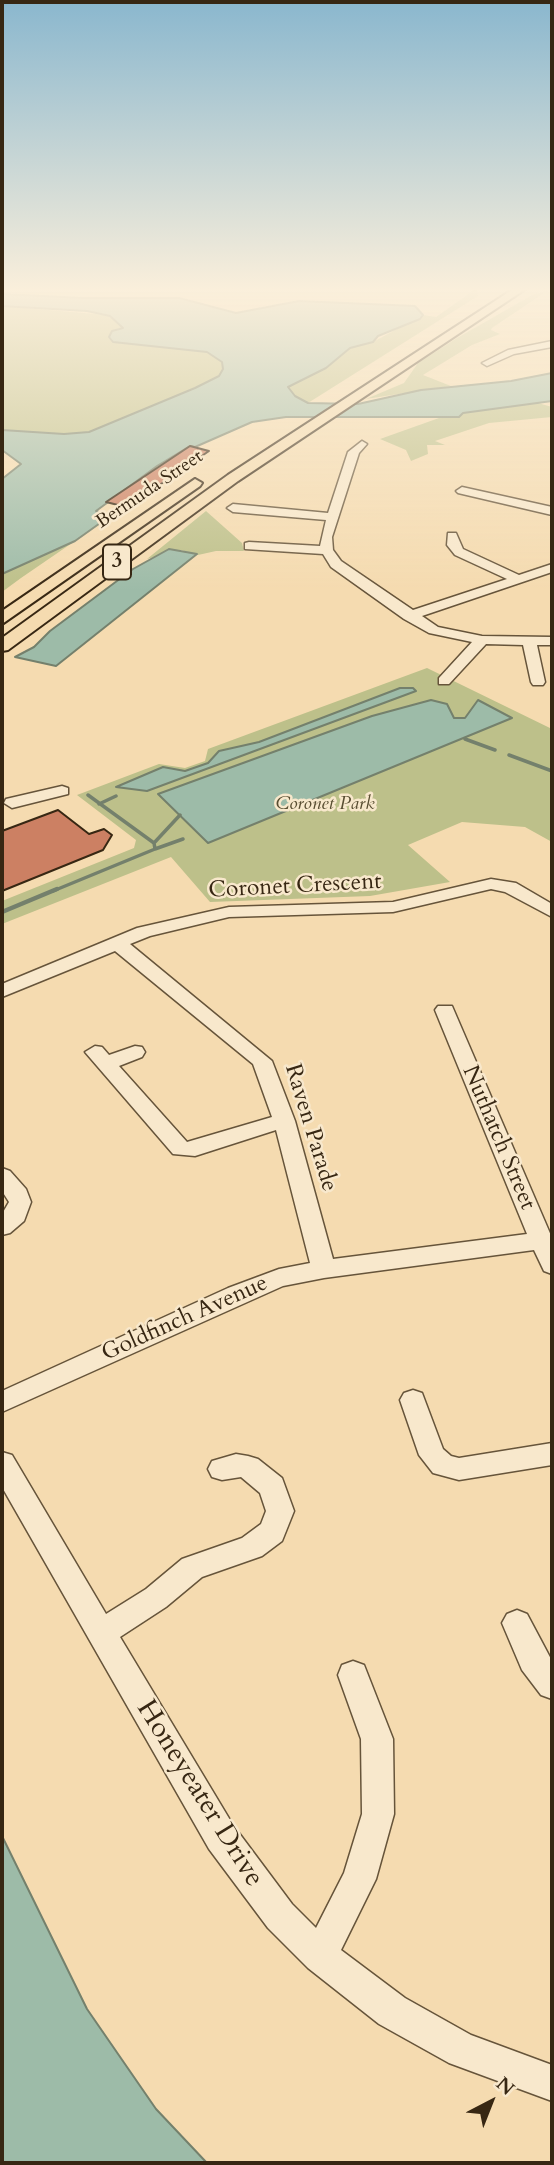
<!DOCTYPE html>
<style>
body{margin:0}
#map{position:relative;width:554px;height:2165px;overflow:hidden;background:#f5dbb0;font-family:Cardo,serif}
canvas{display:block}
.frame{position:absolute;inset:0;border:4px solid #372713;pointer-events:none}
.north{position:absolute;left:456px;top:2067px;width:70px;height:70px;-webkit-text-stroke:5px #f8e8cc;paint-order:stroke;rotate:42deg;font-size:19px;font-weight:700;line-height:28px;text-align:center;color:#372713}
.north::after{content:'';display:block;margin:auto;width:24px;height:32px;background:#372713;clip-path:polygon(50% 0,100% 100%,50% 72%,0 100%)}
</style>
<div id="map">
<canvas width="554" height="2165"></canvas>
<div class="frame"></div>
<div class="north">N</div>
</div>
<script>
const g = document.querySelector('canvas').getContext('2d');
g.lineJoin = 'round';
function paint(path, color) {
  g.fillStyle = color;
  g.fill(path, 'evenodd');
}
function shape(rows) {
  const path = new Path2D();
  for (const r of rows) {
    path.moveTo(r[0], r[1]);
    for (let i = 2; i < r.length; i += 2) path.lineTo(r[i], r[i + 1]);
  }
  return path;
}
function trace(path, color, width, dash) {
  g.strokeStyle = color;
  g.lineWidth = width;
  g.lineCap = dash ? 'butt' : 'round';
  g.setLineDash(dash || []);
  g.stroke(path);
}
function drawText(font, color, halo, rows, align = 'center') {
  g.font = font + ' Cardo,serif';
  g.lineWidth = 5;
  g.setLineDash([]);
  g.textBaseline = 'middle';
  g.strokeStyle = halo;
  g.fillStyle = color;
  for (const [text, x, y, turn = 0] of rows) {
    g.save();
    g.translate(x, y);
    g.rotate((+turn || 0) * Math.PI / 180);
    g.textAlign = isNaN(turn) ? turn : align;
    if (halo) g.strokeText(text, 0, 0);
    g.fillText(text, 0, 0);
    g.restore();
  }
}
paint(shape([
 [477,288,478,296,308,403,295,396,288,387,326,368,350,348,373,342,423,315,436,317],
 [547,291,492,328,491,330,500,334,472,345,423,375,451,386,366,399,404,383,418,363,457,338,534,294],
 [2,306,107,315,123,327,116,329,116,343,153,344,207,352,222,362,223,369,219,376,195,388,89,432,64,434,2,430],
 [538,403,552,407,552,417,489,423,435,441,445,445,427,445,428,454,411,461,406,450,380,439,439,418,459,417,463,413],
 [206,511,242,543,244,551,216,551,198,555,181,550,147,559],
 [75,541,21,578,2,592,2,574],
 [427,668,552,729,552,842,525,827,462,822,408,845,450,882,370,896,210,902,171,857,2,924,2,901,134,848,136,840,77,795,159,764,185,768,205,761,208,749]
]), '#bdc08a');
const water = shape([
 [2,294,83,298,179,298,236,313,299,301,415,306,423,315,420,319,378,336,373,342,350,348,326,368,288,387,295,396,308,403,358,404,421,390,511,381,552,373,552,401,463,413,459,417,286,417,252,422,195,447,190,446,157,466,96,511,110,516,75,541,2,574,2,479,21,464,2,450,2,430,64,434,89,432,195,388,219,376,223,369,222,362,207,352,113,342,109,337,112,331,123,328,110,316,87,311,2,306,2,294],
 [169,549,197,554,56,666,15,657,34,647,50,631,133,569,169,549],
 [400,688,413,688,416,691,147,791,116,787,163,767,185,771,208,763,219,751,259,742,400,688],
 [431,700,447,704,454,718,465,718,478,700,512,718,208,843,158,794,372,716,431,700],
 [2,1836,87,2009,156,2109,207,2163,2,2163,2,1836]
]);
paint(water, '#9dbba8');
trace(water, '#74806c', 2);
trace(shape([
 [465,739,495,750],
 [509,755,552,771],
 [99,804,116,796],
 [154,843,180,815],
 [155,849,183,839],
 [53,891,155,849,154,843,88,795]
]), '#74806c', 3.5);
trace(shape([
 [2,912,57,889]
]), '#74806c', 4.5);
const building = shape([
 [190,446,209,451,145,495,122,506,106,502,190,446],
 [58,810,89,834,104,829,112,835,103,850,2,891,2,831,58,810]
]);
paint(building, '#cc8063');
trace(building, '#372713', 2);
const minor = shape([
 [552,341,552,347,514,354,487,366,482,363,508,350,552,341],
 [362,441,367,444,359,453,332,537,333,550,341,561,413,610,507,579,455,555,447,545,448,533,456,533,463,549,519,575,552,564,552,572,422,616,438,627,482,636,552,637,552,645,537,645,545,682,543,685,533,685,531,682,523,645,486,644,449,684,439,684,439,678,472,642,429,633,404,619,331,567,323,554,245,549,245,543,249,542,320,546,326,520,233,512,227,508,233,504,328,513,348,452,362,441],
 [462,487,552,507,552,515,458,493,456,491,462,487],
 [62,786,68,788,68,794,12,808,4,803,6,799,62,786],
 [491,879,516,883,552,904,552,917,505,892,491,889,393,912,229,917,150,936,130,944,272,1061,295,1121,333,1259,527,1234,435,1010,438,1006,452,1006,552,1238,552,1274,544,1271,534,1250,324,1278,283,1286,2,1412,2,1391,228,1288,279,1269,310,1263,276,1130,195,1156,173,1154,85,1052,95,1046,102,1047,109,1055,135,1046,142,1047,145,1052,142,1057,119,1066,187,1142,272,1117,253,1064,115,951,2,997,2,984,137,928,229,907,393,902,491,879],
 [2,1168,10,1171,26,1189,31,1202,24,1221,10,1233,2,1235,2,1214,9,1202,2,1191,2,1168],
 [413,1390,422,1393,443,1449,451,1456,459,1458,552,1443,552,1465,459,1480,433,1473,419,1455,400,1400,404,1393,413,1390],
 [2,1452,12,1455,106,1614,146,1589,182,1559,242,1538,261,1524,266,1511,260,1493,241,1477,222,1480,212,1477,208,1469,212,1461,236,1454,248,1456,258,1459,282,1478,294,1511,282,1541,262,1556,202,1577,166,1607,120,1637,233,1825,292,1904,316,1928,344,1873,362,1814,361,1739,338,1675,342,1665,353,1661,364,1665,393,1739,394,1814,376,1879,341,1950,405,1998,471,2035,552,2065,552,2101,449,2063,379,2024,308,1968,268,1928,209,1849,2,1487,2,1452],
 [517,1610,527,1614,552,1661,552,1699,541,1695,522,1670,502,1623,507,1614,517,1610]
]);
const major = shape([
 [515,288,527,288,238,481,8,650,2,651,2,638,228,475,515,288],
 [195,479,202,483,200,486,2,624,2,611,195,479]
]);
trace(minor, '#66543a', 3);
trace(major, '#372713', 4);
paint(minor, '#f8e8cc');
paint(major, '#f5dbb0');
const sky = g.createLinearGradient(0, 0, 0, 591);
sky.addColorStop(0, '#8ab7ce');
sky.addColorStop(0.49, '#faefdb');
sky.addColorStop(1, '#faefdb00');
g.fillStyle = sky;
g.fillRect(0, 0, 554, 591);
drawText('19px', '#372713', '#f8e8cc', [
 ["Bermuda Street",150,490,-34]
]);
drawText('italic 19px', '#584d31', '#f8e8cc', [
 ["Coronet Park",325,805]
]);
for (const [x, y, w] of [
 [117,562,28]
]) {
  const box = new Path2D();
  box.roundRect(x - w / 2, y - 17.5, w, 35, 5);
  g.fillStyle = '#f8e8cc';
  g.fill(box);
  trace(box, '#372713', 2);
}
drawText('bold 21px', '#372713', null, [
 ["3",117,562]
]);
drawText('23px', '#372713', '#f8e8cc', [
 ["Coronet Crescent",295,887,-3],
 ["Raven Parade",310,1128,73],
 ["Nuthatch Street",498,1138,67],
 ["Goldfinch Avenue",185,1319,-24]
]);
drawText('28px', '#372713', '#f8e8cc', [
 ["Honeyeater Drive",199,1794,58]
]);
</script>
